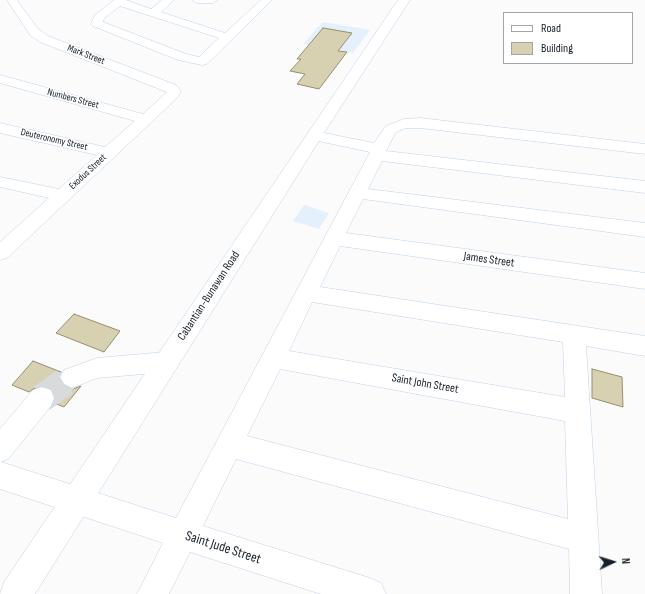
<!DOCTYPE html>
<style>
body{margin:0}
#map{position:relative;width:645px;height:594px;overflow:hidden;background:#fbfbfb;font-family:"Sofia Sans Condensed",sans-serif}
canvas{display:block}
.legend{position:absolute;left:503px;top:12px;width:130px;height:52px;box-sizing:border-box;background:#fff;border:1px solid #a2a5a9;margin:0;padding:5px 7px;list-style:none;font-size:12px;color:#171f28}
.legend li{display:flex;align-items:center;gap:8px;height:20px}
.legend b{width:20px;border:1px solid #a2a5a9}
.north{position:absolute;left:593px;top:542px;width:40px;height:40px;-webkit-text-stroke:3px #fff;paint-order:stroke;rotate:86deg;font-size:11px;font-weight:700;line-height:16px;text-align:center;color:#171f28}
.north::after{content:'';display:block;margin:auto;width:14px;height:18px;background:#171f28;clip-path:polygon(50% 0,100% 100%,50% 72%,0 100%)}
</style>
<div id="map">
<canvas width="645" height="594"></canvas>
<ul class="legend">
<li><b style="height:5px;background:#fff"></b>Road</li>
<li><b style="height:11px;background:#d7d0b1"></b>Building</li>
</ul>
<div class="north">N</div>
</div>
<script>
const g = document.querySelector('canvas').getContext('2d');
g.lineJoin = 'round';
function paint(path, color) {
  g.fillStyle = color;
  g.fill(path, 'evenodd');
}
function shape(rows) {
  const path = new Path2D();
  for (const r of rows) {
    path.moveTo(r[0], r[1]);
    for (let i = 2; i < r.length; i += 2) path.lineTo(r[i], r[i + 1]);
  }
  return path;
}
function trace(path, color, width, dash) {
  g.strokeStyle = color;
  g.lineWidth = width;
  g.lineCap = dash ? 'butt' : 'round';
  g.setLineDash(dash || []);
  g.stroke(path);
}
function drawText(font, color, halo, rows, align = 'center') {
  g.font = font + ' "Sofia Sans Condensed",sans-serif';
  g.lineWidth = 3;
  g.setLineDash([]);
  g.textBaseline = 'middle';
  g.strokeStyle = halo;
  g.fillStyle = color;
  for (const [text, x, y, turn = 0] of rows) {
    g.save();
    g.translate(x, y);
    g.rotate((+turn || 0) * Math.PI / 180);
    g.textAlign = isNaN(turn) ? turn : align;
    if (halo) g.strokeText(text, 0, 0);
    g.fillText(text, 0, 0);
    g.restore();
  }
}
paint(shape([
 [323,22,370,30,353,53,303,44],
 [304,205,329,213,319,229,293,221]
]), '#e5f0fd');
const building = shape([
 [323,28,352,33,338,51,347,52,319,89,297,84,305,74,290,71,301,59,297,59,323,28],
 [74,314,120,331,104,352,56,333,74,314],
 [33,361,61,372,59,378,63,385,73,389,81,386,64,407,54,403,55,397,51,389,42,386,33,389,29,392,12,385,33,361],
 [592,369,622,377,623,407,592,398,592,369]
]);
paint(building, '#d7d0b1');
trace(building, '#958e71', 1);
trace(shape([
 [64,383,72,377]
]), '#d9dadb', 21, [21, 10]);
trace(shape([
 [42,398,65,382]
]), '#d9dadb', 28, [28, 14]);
const minor = shape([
 [7,0,17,0,38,29,48,36,176,85,181,91,177,98,7,258,0,260,0,242,49,198,0,187,0,177,59,189,97,155,0,133,0,123,105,147,135,121,0,83,0,75,143,114,167,92,40,42,30,35,7,0],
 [114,0,126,0,151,9,162,0,174,0,161,12,225,33,261,0,272,0,207,64,202,65,178,60,93,26,91,24,95,15,114,0],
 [120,6,219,38,199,57,186,54,103,22,104,18,120,6],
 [192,0,218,0,213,3,197,3,192,0],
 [420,118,645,144,645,154,420,128,406,128,396,132,386,151,645,181,645,193,382,161,368,189,645,223,645,237,363,199,346,233,645,273,645,289,340,246,320,287,645,336,645,356,586,346,602,594,570,594,569,549,236,459,203,526,370,578,381,583,386,594,321,594,190,552,169,594,137,594,163,543,0,489,0,429,33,390,42,387,51,390,54,398,51,406,9,458,1,462,176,518,370,152,309,139,306,136,309,133,314,131,374,143,386,126,404,119,420,118],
 [312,302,563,342,565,397,289,351,312,302],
 [280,369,565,421,568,519,247,436,280,369],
 [166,352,174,355,178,362,174,369,166,372,97,378,72,388,64,384,60,377,64,370,97,358,166,352]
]);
const major = shape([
 [398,0,410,0,322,136,35,594,0,594,4,582,398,0]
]);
trace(minor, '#bcd2eb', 1);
trace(major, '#bcd2eb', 1);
paint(minor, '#fff');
paint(major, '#fff');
drawText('10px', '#171f28', '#fff', [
 ["Mark Street",86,55,21],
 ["Numbers Street",73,99,15],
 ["Deuteronomy Street",54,140,13],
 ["Exodus Street",88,172,-43]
]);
drawText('12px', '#171f28', '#fff', [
 ["James Street",489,260,8],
 ["Cabantian-Bunawan Road",209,296,-57],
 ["Saint John Street",425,384,10]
]);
drawText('14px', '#171f28', '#fff', [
 ["Saint Jude Street",223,548,18]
]);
</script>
